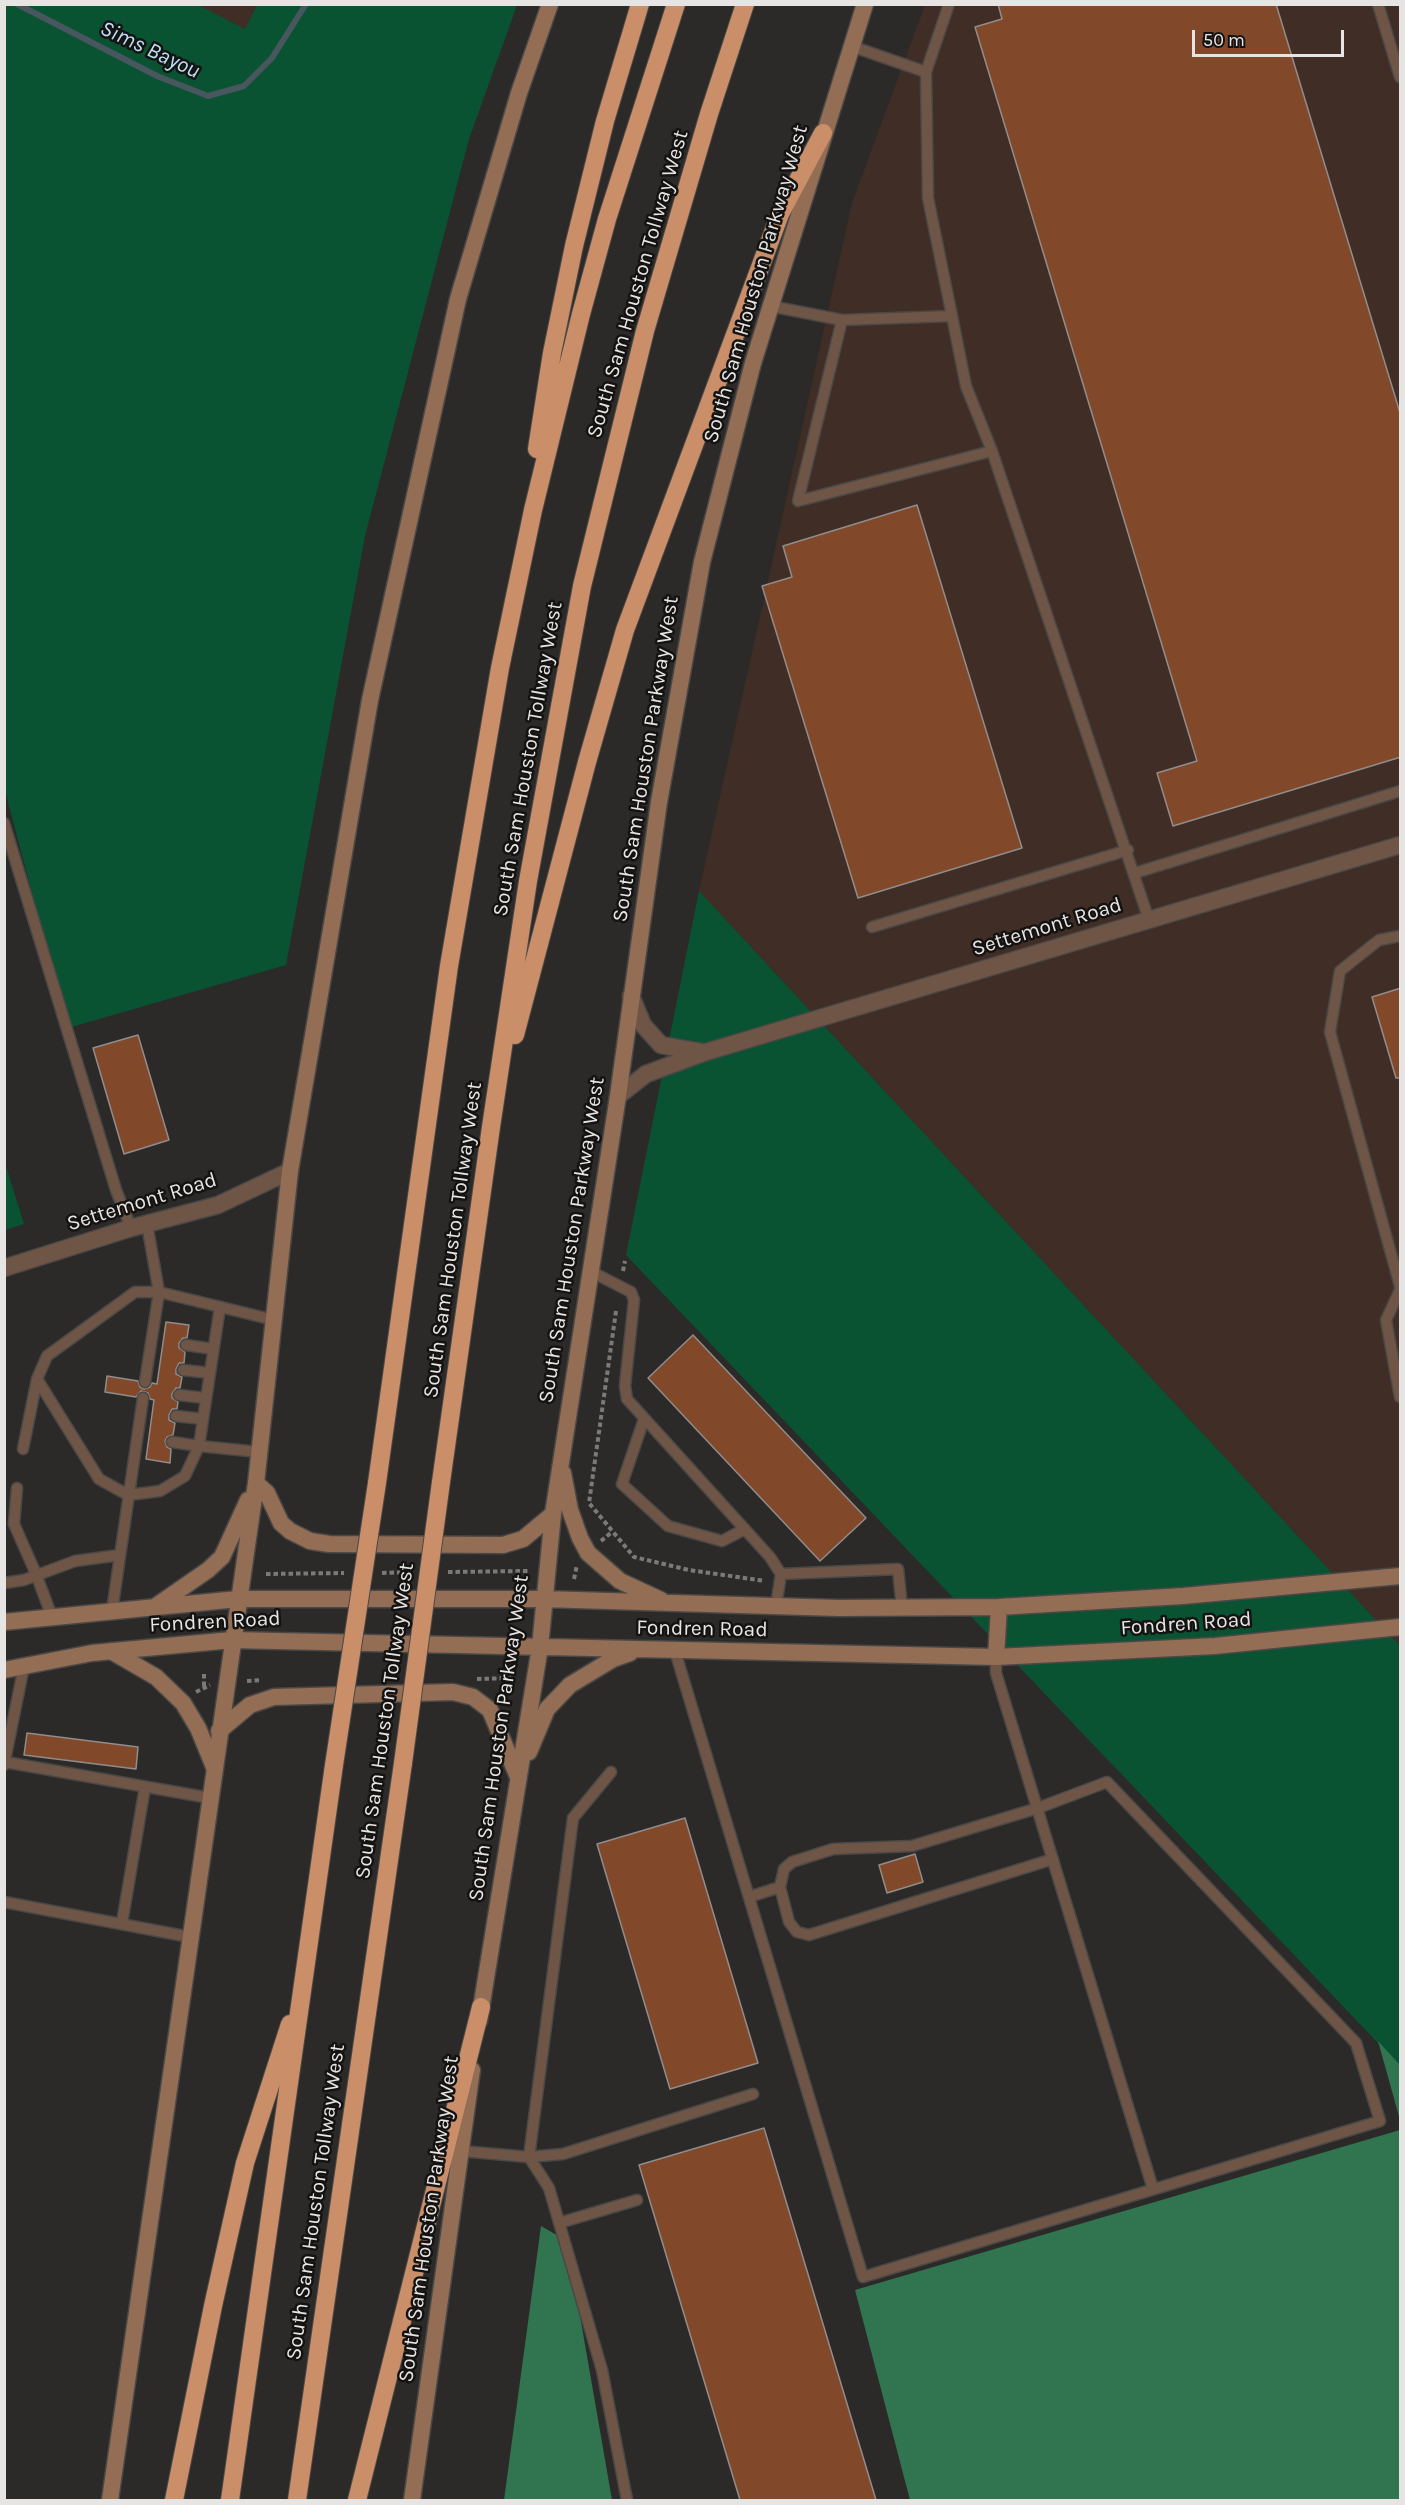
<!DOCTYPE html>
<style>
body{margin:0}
#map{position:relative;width:1405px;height:2505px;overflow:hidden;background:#2c2a29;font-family:Karla,sans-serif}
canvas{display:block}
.frame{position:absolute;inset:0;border:6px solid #e7e5e4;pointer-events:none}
.scale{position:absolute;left:1192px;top:30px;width:152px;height:27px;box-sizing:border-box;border:3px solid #e7e5e4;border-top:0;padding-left:8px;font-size:18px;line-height:21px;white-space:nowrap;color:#e7e5e4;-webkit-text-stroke:4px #141312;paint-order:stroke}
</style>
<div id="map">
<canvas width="1405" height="2505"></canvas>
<div class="frame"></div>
<div class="scale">50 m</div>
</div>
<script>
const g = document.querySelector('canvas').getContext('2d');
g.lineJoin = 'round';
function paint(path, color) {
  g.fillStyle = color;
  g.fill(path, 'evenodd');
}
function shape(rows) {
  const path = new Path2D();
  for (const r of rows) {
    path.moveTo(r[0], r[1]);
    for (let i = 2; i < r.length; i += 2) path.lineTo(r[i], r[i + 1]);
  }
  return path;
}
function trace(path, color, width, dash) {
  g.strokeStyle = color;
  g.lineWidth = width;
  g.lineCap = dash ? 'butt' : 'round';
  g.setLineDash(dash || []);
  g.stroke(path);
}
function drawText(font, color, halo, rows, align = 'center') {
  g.font = font + ' Karla,sans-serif';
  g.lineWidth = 5;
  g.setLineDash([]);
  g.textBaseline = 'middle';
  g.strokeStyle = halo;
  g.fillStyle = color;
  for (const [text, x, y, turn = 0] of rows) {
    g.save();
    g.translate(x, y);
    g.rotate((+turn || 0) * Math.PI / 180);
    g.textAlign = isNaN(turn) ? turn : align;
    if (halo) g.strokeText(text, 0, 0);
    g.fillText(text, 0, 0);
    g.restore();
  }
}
paint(shape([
 [198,5,257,5,245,30],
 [925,5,1400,5,1400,1646,699,891,852,203]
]), '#3f2d26');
paint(shape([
 [4,5,198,5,245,29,257,5,517,5,469,139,365,536,286,965,68,1028,5,791],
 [699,891,1400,1646,1400,2066,626,1255],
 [4,1160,24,1224,5,1230,4,1230]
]), '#095333');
paint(shape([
 [1378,2041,1400,2065,1400,2120],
 [1400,2130,1400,2500,910,2500,855,2290],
 [541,2226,567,2241,612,2500,504,2500]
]), '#307450');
trace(shape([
 [17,4,157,76,208,96,244,86,272,58,306,4]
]), '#48565e', 6);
const building = shape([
 [998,4,1276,4,1401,416,1401,757,1173,826,1157,773,1197,761,975,27,1002,19,998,4],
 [917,505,1022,848,858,898,762,586,792,577,783,546,917,505],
 [1401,988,1401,1078,1396,1078,1372,997,1401,988],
 [138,1035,169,1140,124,1154,93,1048,138,1035],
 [166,1322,189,1325,187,1338,183,1338,179,1343,179,1348,185,1352,184,1363,179,1363,176,1369,176,1374,182,1377,180,1388,176,1388,172,1394,172,1398,178,1402,177,1409,172,1409,169,1415,169,1420,175,1423,173,1435,167,1437,165,1441,167,1447,171,1449,170,1463,146,1459,154,1400,150,1399,148,1393,141,1391,136,1397,105,1392,107,1376,138,1381,140,1387,144,1389,150,1387,152,1383,157,1384,166,1322],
 [693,1335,866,1518,820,1561,648,1378,693,1335],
 [27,1733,138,1747,136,1769,24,1755,27,1733],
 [685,1818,758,2063,670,2089,597,1844,685,1818],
 [915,1854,923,1882,887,1893,879,1865,915,1854],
 [764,2128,876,2500,740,2500,639,2165,764,2128]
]);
paint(building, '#814829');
trace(building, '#908d8c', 1.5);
const service = shape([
 [1378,4,1400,77],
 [851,46,926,72,949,4],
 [770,306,842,320,952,316,928,198,926,72],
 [952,316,966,386,992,451],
 [842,320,798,501,992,451,1149,920],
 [4,823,116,1190,131,1228],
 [1135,873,1400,791],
 [872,927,1128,850],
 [1400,936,1379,940,1340,971,1330,1032,1400,1286],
 [590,1271,631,1292,634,1300,625,1386,627,1399,770,1557,781,1574,898,1569,902,1608],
 [1400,1290,1386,1320,1400,1397],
 [186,1345,213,1349],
 [183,1370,210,1373],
 [145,1382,159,1292,147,1224],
 [179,1395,205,1398],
 [176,1416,203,1419],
 [644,1419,622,1484,668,1526,722,1541,745,1529],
 [172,1442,199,1446,220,1307],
 [23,1449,37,1379],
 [259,1452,199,1446,185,1476,160,1491,128,1495,99,1479,37,1379,47,1356,135,1292,159,1292,274,1320],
 [17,1488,14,1524,36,1574,52,1617],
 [4,1583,24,1580,75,1561,120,1555],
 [776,1606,781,1574],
 [112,1611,143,1398],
 [675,1651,863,2277,1380,2121,1356,2043,1107,1782,1038,1808,912,1846,833,1849,792,1862,784,1869,780,1887,789,1922,797,1932,809,1935,1053,1859],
 [996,1657,996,1673,1153,2189],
 [5,1762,210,1798],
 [4,1765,24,1666],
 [749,1897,780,1887],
 [4,1902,190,1937],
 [122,1923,145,1787],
 [461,2151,529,2157,573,1818,611,1772],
 [559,2223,637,2200],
 [627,2500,602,2370,549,2188,529,2157,563,2154,753,2094]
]);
const minor = shape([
 [631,996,643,1025,661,1045,702,1052],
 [618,1096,646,1074,706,1052,1400,845],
 [4,1268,131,1228,218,1205,290,1171]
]);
const secondary = shape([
 [563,1473,570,1510,580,1538,588,1553,620,1581,661,1600],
 [256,1483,267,1493,281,1523,290,1531,310,1541,329,1544,503,1545,523,1539,553,1514],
 [156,1606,208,1570,222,1557,248,1500],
 [4,1622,238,1599,543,1599,838,1608,999,1607,1183,1596,1400,1576],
 [111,1651,156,1677,183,1703,198,1728,214,1767],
 [996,1657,999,1607],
 [4,1670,92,1653,232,1640,996,1657,1215,1646,1400,1627],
 [219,1731,250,1705,274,1697,453,1692,473,1697,490,1710,518,1777],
 [529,1752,547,1709,570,1685,613,1659,630,1653],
 [479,2021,540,1647,553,1514,618,1096,659,802,702,562,753,363,865,4],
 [110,2500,256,1483,290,1171,370,700,458,299,519,93,550,4],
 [412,2500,472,2070]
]);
const motorway = shape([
 [537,449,552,353,574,246,605,121,640,4],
 [515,1035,587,762,625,630,780,214,823,133],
 [441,1482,491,1127,528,881,582,586,645,331,709,114,745,4],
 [377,1483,449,966,500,668,533,510,581,314,607,219,676,4],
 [174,2500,213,2306,245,2163,290,2024],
 [230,2500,334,1765],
 [297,2500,403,1763],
 [357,2500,481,2007]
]);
trace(service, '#4a4847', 13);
trace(minor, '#4a4847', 19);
trace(secondary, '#4a4847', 19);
trace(motorway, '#4a4847', 20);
trace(shape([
 [623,1271,625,1261],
 [616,1311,589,1503,634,1557,689,1570,765,1581],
 [601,1541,612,1532],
 [448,1572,528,1571],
 [382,1573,410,1572],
 [266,1574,344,1573],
 [574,1579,577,1565],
 [204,1674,204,1686],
 [477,1679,512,1678],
 [247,1681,262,1680],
 [196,1692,210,1685]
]), '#7c7a79', 4, [4.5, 3]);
trace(service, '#6e5546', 10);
trace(minor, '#6e5546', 16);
trace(secondary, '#936d54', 16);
trace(motorway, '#ca8e68', 18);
const motorwayBridge = shape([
 [403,1763,441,1482],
 [334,1765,377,1483]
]);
trace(motorwayBridge, '#4a4847', 20, []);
trace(motorwayBridge, '#ca8e68', 18);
drawText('21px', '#e7e5e4', '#141312', [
 ["South Sam Houston Tollway West",638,284,-74],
 ["South Sam Houston Parkway West",756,284,-74],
 ["South Sam Houston Tollway West",528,759,-80],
 ["South Sam Houston Parkway West",646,759,-81],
 ["Settemont Road",1047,927,-17],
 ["Settemont Road",142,1202,-17],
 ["South Sam Houston Tollway West",453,1240,-82],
 ["South Sam Houston Parkway West",572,1240,-81],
 ["Fondren Road",215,1622,-3],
 ["Fondren Road",1186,1624,-4],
 ["Fondren Road",702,1629,1],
 ["South Sam Houston Tollway West",385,1721,-82],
 ["South Sam Houston Parkway West",499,1738,-82],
 ["South Sam Houston Tollway West",316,2202,-82],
 ["South Sam Houston Parkway West",429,2219,-82]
]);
drawText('italic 22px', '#bde0f6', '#141312', [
 ["Sims Bayou",150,50,25]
]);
</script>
